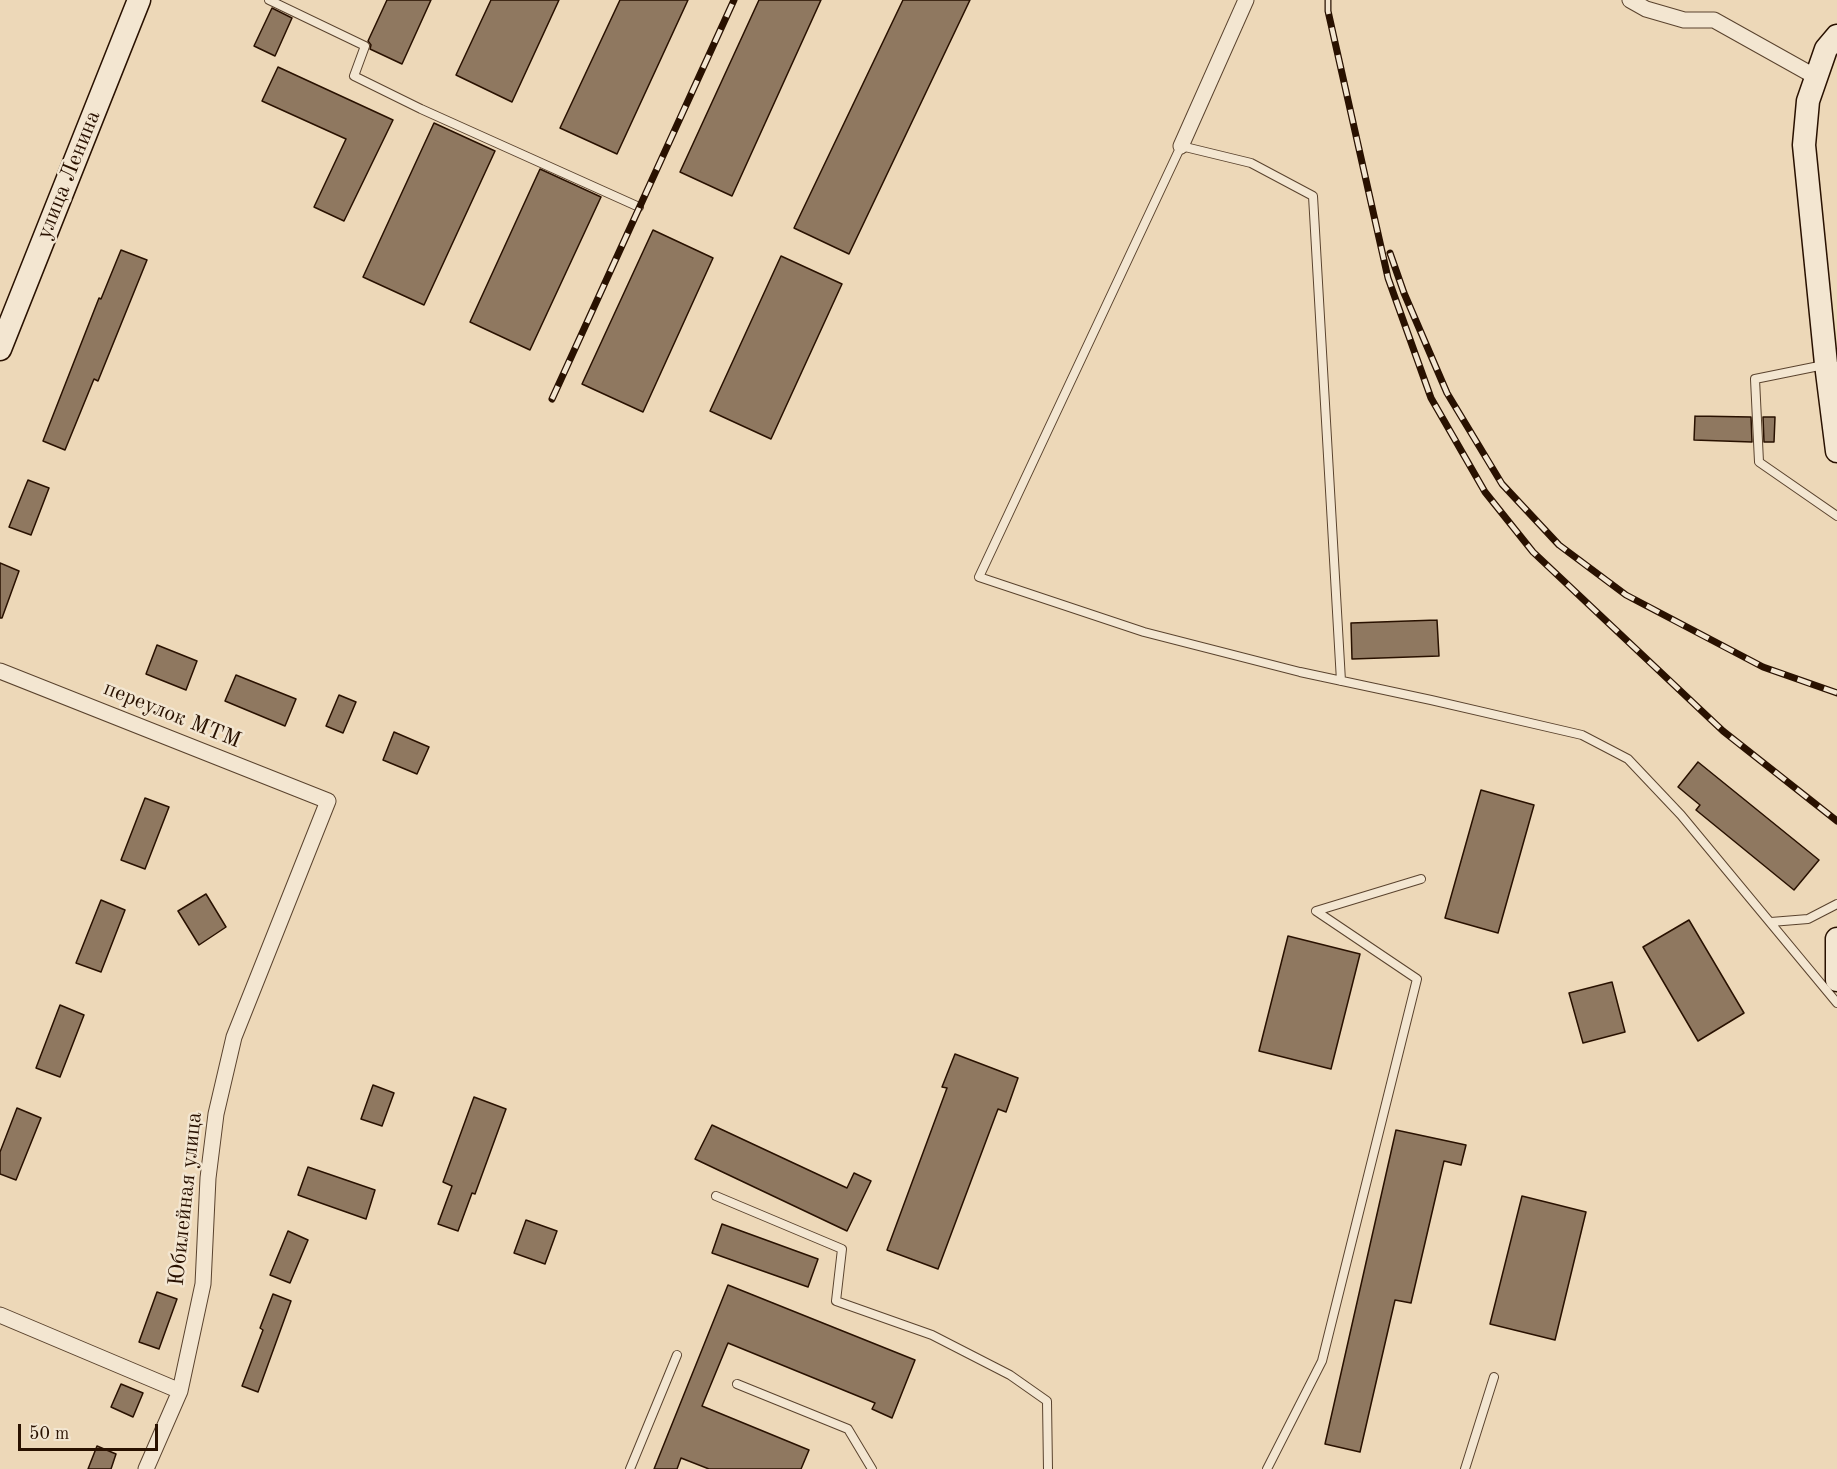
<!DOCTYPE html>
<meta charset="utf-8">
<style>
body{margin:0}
#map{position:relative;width:1837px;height:1469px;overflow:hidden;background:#edd8b8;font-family:"Old Standard TT",serif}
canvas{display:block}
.scale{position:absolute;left:18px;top:1424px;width:140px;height:27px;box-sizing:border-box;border:3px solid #291100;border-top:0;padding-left:8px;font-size:18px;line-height:21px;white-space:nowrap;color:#291100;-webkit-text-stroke:4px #f3e6d1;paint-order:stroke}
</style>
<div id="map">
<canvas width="1837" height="1469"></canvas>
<div class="scale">50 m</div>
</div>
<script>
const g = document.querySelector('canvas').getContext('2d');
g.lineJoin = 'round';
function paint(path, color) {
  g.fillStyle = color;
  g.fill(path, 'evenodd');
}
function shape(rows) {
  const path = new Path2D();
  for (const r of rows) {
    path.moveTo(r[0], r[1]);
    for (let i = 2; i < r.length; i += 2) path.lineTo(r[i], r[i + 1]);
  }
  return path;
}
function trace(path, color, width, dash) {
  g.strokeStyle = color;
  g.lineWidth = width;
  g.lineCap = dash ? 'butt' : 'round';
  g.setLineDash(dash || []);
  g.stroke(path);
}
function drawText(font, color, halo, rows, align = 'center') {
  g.font = font + ' "Old Standard TT",serif';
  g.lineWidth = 5;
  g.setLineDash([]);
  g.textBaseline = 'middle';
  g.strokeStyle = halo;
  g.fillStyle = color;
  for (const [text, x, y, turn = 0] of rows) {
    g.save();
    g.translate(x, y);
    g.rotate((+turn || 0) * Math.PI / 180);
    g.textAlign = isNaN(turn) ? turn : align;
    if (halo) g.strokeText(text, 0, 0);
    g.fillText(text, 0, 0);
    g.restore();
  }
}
const building = shape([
 [387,0,431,0,402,64,370,49,371,45,368,41,387,0],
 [491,0,559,0,512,102,456,75,491,0],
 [620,0,688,0,617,154,560,128,620,0],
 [759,0,821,0,732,196,680,172,759,0],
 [903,0,970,0,849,254,794,228,903,0],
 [272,8,292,18,275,56,254,46,272,8],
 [278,67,393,120,344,221,314,207,346,139,262,101,278,67],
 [434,123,495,151,424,305,363,277,434,123],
 [540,169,601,197,530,350,470,322,540,169],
 [653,230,713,258,643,412,582,384,653,230],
 [121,250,147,260,98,381,94,379,65,450,43,441,99,298,101,299,121,250],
 [781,256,842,284,771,439,710,411,781,256],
 [1695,416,1751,417,1752,442,1694,440,1695,416],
 [1763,417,1775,417,1774,442,1764,442,1763,417],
 [28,480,49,488,31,535,9,527,28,480],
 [0,563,19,571,2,618,0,618,0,563],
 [1437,620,1439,656,1352,659,1351,623,1437,620],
 [157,645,197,661,186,690,146,674,157,645],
 [236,675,296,699,285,726,225,701,236,675],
 [339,695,356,702,343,733,326,726,339,695],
 [394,732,429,747,417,774,383,760,394,732],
 [1698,762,1819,860,1794,890,1696,810,1700,805,1678,787,1698,762],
 [1481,790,1534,805,1498,933,1445,918,1481,790],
 [145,798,169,807,145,869,121,860,145,798],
 [206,894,226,927,199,945,178,911,206,894],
 [101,900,125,910,101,972,76,963,101,900],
 [1689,920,1744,1013,1698,1041,1643,947,1689,920],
 [1288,936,1360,954,1331,1069,1259,1051,1288,936],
 [1612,982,1625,1032,1583,1043,1569,993,1612,982],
 [60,1005,84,1015,60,1077,36,1068,60,1005],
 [955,1054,1018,1078,1006,1112,998,1109,938,1269,887,1250,947,1088,942,1087,955,1054],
 [373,1085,394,1093,382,1126,361,1119,373,1085],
 [474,1097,506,1109,475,1194,472,1193,458,1231,438,1224,452,1186,443,1182,474,1097],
 [17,1108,41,1118,16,1180,0,1174,0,1152,17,1108],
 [712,1125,847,1188,854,1173,871,1181,847,1231,695,1159,712,1125],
 [1396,1130,1466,1145,1461,1165,1444,1161,1411,1303,1395,1300,1360,1452,1325,1444,1396,1130],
 [308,1167,375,1190,366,1219,298,1195,308,1167],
 [1522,1196,1586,1212,1555,1340,1490,1324,1522,1196],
 [526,1220,557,1231,545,1264,514,1253,526,1220],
 [722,1224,818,1259,808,1287,712,1253,722,1224],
 [288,1231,308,1240,290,1283,270,1275,288,1231],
 [728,1285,915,1360,892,1418,872,1409,875,1403,728,1343,702,1406,809,1450,801,1469,709,1469,681,1458,677,1469,654,1469,728,1285],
 [157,1292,177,1299,159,1349,139,1342,157,1292],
 [273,1294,291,1301,258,1392,242,1386,263,1330,260,1328,273,1294],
 [121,1384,143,1393,133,1417,111,1407,121,1384],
 [97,1446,116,1454,111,1469,88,1469,97,1446]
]);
paint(building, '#8f7860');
trace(building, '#291100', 1.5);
const lane = shape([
 [269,0,365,46,354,76,421,109,639,207],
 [1824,365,1755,379,1759,462,1837,516],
 [1341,681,1313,196,1251,163,1181,146,979,577,1144,632,1300,672,1431,700,1582,735,1628,759,1681,815,1837,1003],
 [1771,922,1808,919,1837,904],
 [716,1196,842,1249,836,1301,932,1335,1010,1375,1047,1401,1048,1469],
 [737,1384,848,1429,872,1469],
 [630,1469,677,1355],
 [1267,1469,1322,1361,1417,979,1316,911,1421,879],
 [1465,1469,1494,1377]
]);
const street = shape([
 [1630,0,1646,9,1684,20,1714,20,1816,77],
 [1181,146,1246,0],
 [0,671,328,801,234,1037,216,1114,208,1178,203,1284,180,1391,146,1469],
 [0,1315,180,1391]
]);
const secondary = shape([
 [1837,36,1826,49,1808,101,1804,145,1826,364,1837,451],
 [0,349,139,0],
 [1837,939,1837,980]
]);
trace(lane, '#5a432e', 10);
trace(street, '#5a432e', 17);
trace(secondary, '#291100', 25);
trace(lane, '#f3e6d1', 8);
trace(street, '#f3e6d1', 15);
trace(secondary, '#f3e6d1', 22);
const rail = shape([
 [1328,0,1328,11,1388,278,1431,398,1485,492,1533,552,1723,731,1837,821],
 [1390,253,1404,293,1447,393,1502,484,1559,545,1626,595,1763,667,1837,693],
 [552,399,734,0]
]);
trace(rail, '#291100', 7);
trace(rail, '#f3e6d1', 4.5, [14]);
drawText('22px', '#291100', '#f3e6d1', [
 ["улица Ленина",69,175,-68],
 ["переулок МТМ",172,715,22],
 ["Юбилейная улица",186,1199,-84]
]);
</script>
